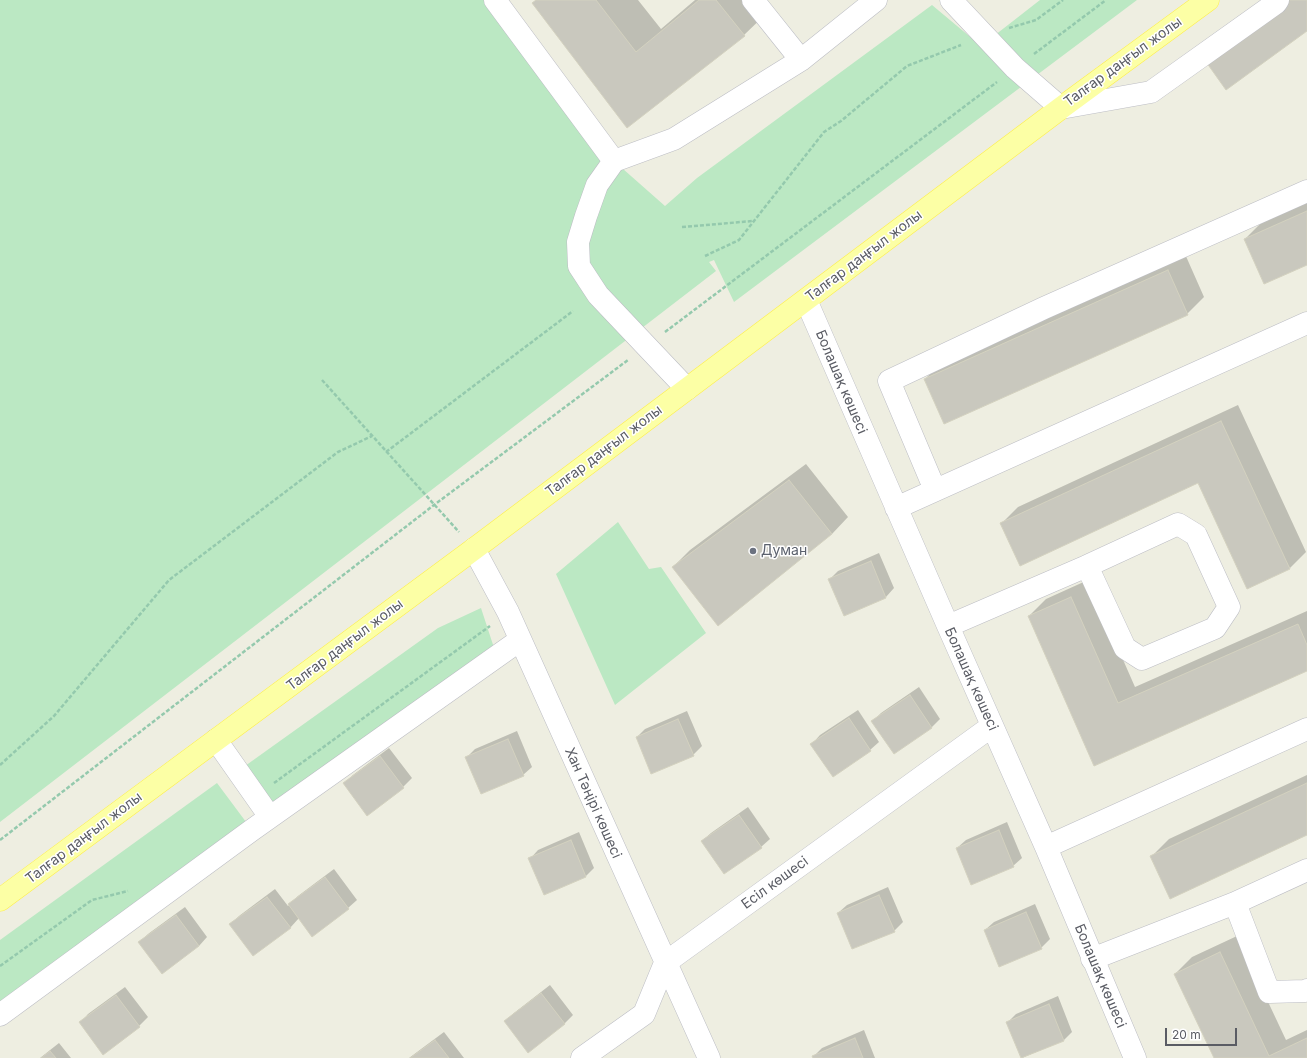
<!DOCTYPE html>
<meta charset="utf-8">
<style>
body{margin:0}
#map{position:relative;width:1307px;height:1058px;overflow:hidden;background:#eeeee1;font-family:Inter,sans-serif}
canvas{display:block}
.scale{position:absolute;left:1165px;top:1028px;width:72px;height:18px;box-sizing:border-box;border:2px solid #5a5c64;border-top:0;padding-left:5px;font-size:12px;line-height:14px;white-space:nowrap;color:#5a5c64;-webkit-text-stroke:3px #fff;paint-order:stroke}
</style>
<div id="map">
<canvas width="1307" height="1058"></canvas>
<div class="scale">20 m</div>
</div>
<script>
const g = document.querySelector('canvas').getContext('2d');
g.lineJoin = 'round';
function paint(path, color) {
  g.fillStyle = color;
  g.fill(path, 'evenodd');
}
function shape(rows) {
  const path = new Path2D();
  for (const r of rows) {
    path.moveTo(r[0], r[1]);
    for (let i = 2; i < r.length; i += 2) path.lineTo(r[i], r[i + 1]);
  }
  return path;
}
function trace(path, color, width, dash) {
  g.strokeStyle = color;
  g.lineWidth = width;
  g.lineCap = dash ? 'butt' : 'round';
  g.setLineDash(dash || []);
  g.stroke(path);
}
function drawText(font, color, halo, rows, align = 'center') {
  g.font = font + ' Inter,sans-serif';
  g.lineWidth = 3;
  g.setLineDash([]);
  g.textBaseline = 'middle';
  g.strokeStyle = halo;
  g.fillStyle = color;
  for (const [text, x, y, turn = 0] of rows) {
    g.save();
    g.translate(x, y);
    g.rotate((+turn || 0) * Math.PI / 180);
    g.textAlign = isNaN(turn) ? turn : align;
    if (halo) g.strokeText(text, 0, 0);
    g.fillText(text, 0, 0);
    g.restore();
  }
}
paint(shape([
 [0,0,495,0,614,161,665,206,697,178,932,5,981,46,1040,0,1137,0,734,302,714,260,709,262,716,271,0,822],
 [618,522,649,569,661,567,706,633,615,705,556,574],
 [481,608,497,657,270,817,238,771,438,628],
 [217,783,252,830,0,1010,0,940]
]), '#bbe8c3');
paint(shape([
 [537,0,638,0,661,29,695,0,759,0,768,12,744,35,627,127],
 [1307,202,1307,264,1245,239,1262,222],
 [1185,254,1204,297,1187,314,925,379,942,362],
 [1238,405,1306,552,1290,568,1198,482,1001,524,1018,507],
 [806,464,848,517,832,534,673,567,690,550],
 [879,553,894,588,886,597,844,614,830,579,838,571],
 [1088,580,1135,687,1307,611,1307,670,1095,764,1029,616,1046,599],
 [919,687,940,719,932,727,894,753,873,721,881,713],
 [858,710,879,742,870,750,812,744,820,735],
 [687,711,702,746,693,755,637,737,645,729],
 [517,731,532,767,523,775,466,758,475,749],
 [389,748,412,778,403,787,367,814,344,784,353,775],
 [1307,775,1307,834,1152,856,1169,839],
 [748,807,770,839,761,847,702,841,711,833],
 [1007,822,1022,858,1013,866,957,848,966,840],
 [579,832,594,868,586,876,544,893,530,859,538,850],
 [334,869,357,900,348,908,299,918,290,928,231,924,239,916,275,889,288,906,298,896],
 [888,887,903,922,894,931,838,913,847,905],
 [1035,904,1050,939,1041,948,985,930,994,922],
 [185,907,207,937,199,946,140,942,148,934],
 [1237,936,1286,1040,1307,1030,1307,1058,1215,1058,1175,974,1192,957],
 [550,985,573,1015,564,1024,505,1021,514,1013],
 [125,987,148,1017,139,1026,80,1023,88,1014],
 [1058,996,1072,1032,1064,1040,1022,1058,1008,1022,1016,1014],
 [864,1030,875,1058,814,1058,814,1056,822,1048],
 [444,1032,464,1058,409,1058],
 [59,1043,71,1058,40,1058]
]), '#0003');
const building = shape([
 [536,0,596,0,636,52,699,0,716,0,745,36,627,128,532,3,536,0],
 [1285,0,1307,0,1307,31,1226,90,1204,59,1285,0],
 [1307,211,1307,265,1264,284,1244,239,1307,211],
 [1168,270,1188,315,944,424,924,379,1168,270],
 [1221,421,1290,569,1247,589,1198,483,1020,566,1000,523,1221,421],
 [789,480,832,534,718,626,672,567,789,480],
 [871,561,886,598,844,616,828,579,871,561],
 [1071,597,1118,703,1298,624,1307,645,1307,671,1094,766,1028,616,1071,597],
 [910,695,932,728,894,754,871,721,910,695],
 [849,718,871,751,833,777,810,744,849,718],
 [678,719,694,756,651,774,636,737,678,719],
 [508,739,524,776,481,794,465,757,508,739],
 [380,756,404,788,367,816,343,783,380,756],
 [1307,783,1307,835,1170,899,1150,856,1307,783],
 [739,815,762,848,724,874,701,841,739,815],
 [999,830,1014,867,971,885,956,848,999,830],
 [571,840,586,877,544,895,528,858,571,840],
 [325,877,349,909,312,937,288,904,325,877],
 [879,895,895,932,852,949,837,913,879,895],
 [267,897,291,928,253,956,229,924,267,897],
 [1026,912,1042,949,999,967,984,930,1026,912],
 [176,915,199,946,162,974,138,942,176,915],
 [1220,952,1269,1056,1307,1038,1307,1058,1214,1058,1174,974,1220,952],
 [541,993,565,1024,528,1053,504,1021,541,993],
 [116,995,140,1027,103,1055,79,1022,116,995],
 [1049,1004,1064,1041,1021,1058,1006,1022,1049,1004],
 [855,1038,863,1058,813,1058,812,1056,855,1038],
 [435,1040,449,1058,410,1058,435,1040],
 [50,1051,56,1058,41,1058,50,1051]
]);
paint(building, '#c9c8be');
trace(building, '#d3d1bf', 1);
const minor = shape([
 [495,0,614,161,674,139,801,60,876,0],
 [753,0,801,60],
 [951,0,1015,68,1061,108,1151,92,1276,3,1278,0],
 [614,161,597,185,586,216,578,242,579,266,598,295,687,389],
 [806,300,948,626,1046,847,1135,1058],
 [935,490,889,381,1044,308,1307,191],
 [896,508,1307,323],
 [474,549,508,612,709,1058],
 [948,626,1087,566,1178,524,1196,535,1229,607,1215,628,1142,659,1125,648,1087,566],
 [216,740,270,817],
 [1046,847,1307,729],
 [1235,903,1269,992,1305,991,1307,990],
 [1092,959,1235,903,1307,870],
 [0,1015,252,830,520,640],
 [582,1058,644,1014,665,963,992,726]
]);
const major = shape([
 [0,900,474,549,1061,108,1208,0]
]);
trace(minor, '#bcbdc4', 23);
trace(major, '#feee4a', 23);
trace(shape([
 [1009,28,1036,20,1063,0],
 [1034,54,1106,0],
 [682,227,753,221],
 [705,256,739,240,824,132,841,121,907,66,961,45],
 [665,332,997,82],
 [322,380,459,532],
 [386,452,573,311],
 [0,765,54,716,169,580,338,452,372,436],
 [274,783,490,626],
 [0,840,434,505,628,360],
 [0,966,92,900,128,891]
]), '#94c9ad', 2.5, [4, 2]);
trace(minor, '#fff', 22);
trace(major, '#fcffa5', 22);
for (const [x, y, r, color] of [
 [753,551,4,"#6b7280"]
]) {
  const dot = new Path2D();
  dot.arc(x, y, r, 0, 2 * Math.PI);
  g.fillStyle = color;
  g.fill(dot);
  trace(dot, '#fff', 1.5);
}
drawText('14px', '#5a5c64', '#fff', [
 ["Талғар даңғыл жолы",1123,62,-36],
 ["Талғар даңғыл жолы",864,256,-37],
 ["Болашақ көшесі",841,382,67],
 ["Талғар даңғыл жолы",604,451,-37],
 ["Талғар даңғыл жолы",345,645,-37],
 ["Болашақ көшесі",971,679,66],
 ["Хан Тәңірі көшесі",593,803,66],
 ["Талғар даңғыл жолы",84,838,-37],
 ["Есіл көшесі",775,883,-36],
 ["Болашақ көшесі",1100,976,67]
]);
drawText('14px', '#5b616d', '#fff', [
 ["Думан",761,551]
], 'left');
</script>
